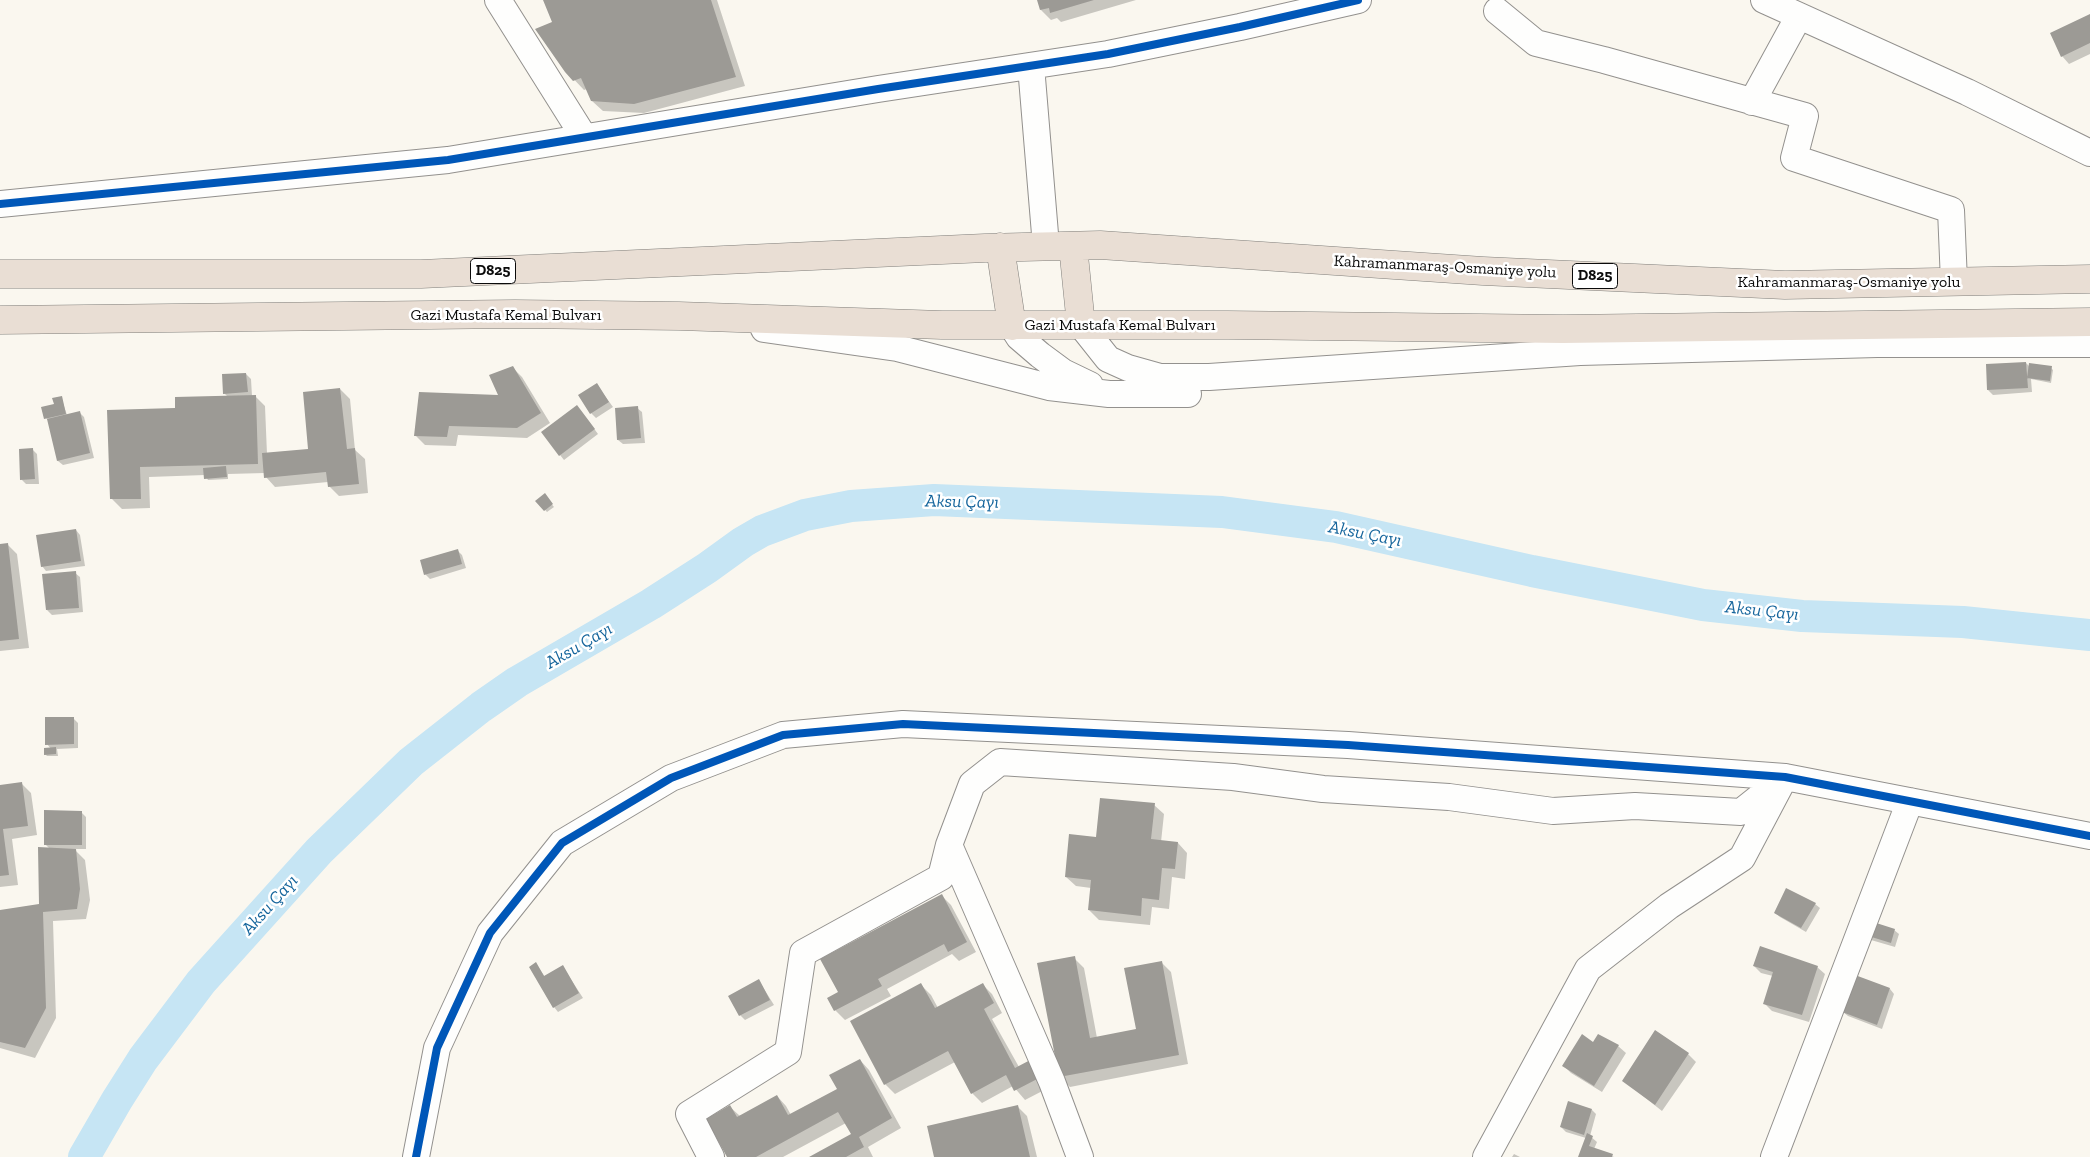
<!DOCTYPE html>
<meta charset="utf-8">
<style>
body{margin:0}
canvas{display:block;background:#faf7ef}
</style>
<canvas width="2090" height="1157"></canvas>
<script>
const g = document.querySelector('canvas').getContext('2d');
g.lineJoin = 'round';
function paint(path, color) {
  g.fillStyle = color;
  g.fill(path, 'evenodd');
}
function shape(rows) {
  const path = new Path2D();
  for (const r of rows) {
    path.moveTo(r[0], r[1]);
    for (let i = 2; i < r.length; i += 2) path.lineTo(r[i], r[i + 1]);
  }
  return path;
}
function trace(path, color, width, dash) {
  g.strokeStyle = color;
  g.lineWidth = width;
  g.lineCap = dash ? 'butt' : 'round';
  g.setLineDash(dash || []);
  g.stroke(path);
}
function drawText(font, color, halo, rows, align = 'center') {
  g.font = font + ' "Zilla Slab",serif';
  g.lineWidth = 5;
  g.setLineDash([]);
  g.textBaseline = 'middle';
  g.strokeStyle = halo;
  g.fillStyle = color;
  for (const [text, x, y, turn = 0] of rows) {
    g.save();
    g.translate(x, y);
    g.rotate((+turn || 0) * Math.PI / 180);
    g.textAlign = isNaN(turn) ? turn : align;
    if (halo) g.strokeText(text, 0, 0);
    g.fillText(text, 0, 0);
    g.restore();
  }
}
paint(shape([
 [545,0,717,0,745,86,644,113,603,111,592,101,587,89,584,90,566,71,554,23],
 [1038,0,1136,0,1061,22,1057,18,1051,20,1041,10],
 [2090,15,2090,54,2069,64,2062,56],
 [2026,363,2030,367,2051,368,2053,370,2051,383,2031,379,2032,392,1993,395,1988,390],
 [512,367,522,377,550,423,527,438,458,435,456,446,425,445,415,435,500,396],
 [246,374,251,379,252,396,255,396,265,406,267,454,310,450,340,389,350,399,355,450,365,459,368,493,339,496,329,486,328,482,275,487,266,477,265,473,228,474,228,479,208,480,205,475,149,477,150,508,122,509,112,499,176,409,228,397,224,393],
 [597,385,613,407,596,418,591,413],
 [61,397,67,415,79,412,84,417,94,458,63,465,58,461,48,420,46,418],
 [637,408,642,412,645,443,623,444,618,440],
 [581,411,598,434,564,460,560,455],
 [32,449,37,454,39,484,26,484,22,480],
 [544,495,554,507,547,512,537,501],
 [76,530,80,535,85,566,46,571,42,566],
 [7,544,17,554,29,648,0,651,0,545],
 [457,550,462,555,466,568,430,579,425,574],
 [75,573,80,577,83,612,52,615,47,610],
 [73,718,78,723,78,748,57,749,58,756,47,756,45,754,51,749,47,744],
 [21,783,31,793,37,835,12,839,18,885,0,887,0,786],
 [1154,805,1164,814,1161,842,1178,843,1187,853,1185,879,1172,877,1169,909,1152,907,1150,925,1099,920,1089,910,1091,888,1076,886,1066,877,1097,838],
 [81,812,86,817,86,849,74,849,85,860,90,900,86,919,53,921,56,1018,35,1058,0,1048,0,925,40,905,50,849,45,844],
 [942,896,951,905,976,952,959,961,952,954,887,989,891,996,845,1020,835,1010,840,992],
 [1815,904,1820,908,1806,932,1780,917,1775,913],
 [1894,930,1899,934,1895,947,1871,940,1867,935],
 [1074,958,1084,968,1097,1038,1138,1030,1161,962,1171,972,1188,1064,1070,1087,1060,1077],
 [536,964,545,977,563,967,583,998,558,1012,554,1007],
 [1754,966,1817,967,1825,974,1809,1022,1772,1011,1765,1004,1773,976,1761,973],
 [759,981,774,1005,745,1020,740,1015],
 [982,984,992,994,1002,1013,992,1019,1019,1067,1052,1086,1025,1100,1013,1086,982,1103,972,1093,955,1062,895,1094,885,1084,921,985,931,995,938,1008],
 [1890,989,1894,994,1882,1029,1848,1016,1843,1012],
 [1655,1032,1688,1054,1696,1062,1662,1111,1624,1081],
 [1599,1035,1618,1046,1626,1053,1602,1092,1571,1073,1564,1066,1593,1044],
 [860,1060,869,1070,901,1128,868,1147,873,1157,812,1157,852,1135,846,1123,783,1157,729,1157,730,1107,740,1116,777,1096,786,1106,791,1115,839,1089],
 [1017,1106,1027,1116,1037,1157,935,1157],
 [1592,1110,1596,1114,1590,1136,1597,1142,1594,1149,1614,1157,1579,1157,1586,1138,1566,1132,1561,1127],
 [1514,1154,1520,1157,1512,1157]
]), '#0003');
trace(shape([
 [84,1157,117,1100,143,1059,201,982,319,851,411,762,481,707,517,682,651,604,707,568,743,542,762,531,805,515,851,506,934,500,1222,512,1336,527,1532,571,1703,605,1802,616,1963,622,2090,635]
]), '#c6e5f4', 32);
paint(shape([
 [543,0,711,0,736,77,634,104,591,101,581,78,573,81,565,72,535,29,552,22],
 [1037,0,1094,0,1050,13,1049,8,1040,10],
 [2090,14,2090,43,2061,57,2050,33],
 [2026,362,2028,388,1987,390,1986,364],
 [2029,363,2052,366,2050,381,2027,378],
 [513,366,541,413,517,428,449,426,447,437,414,436,419,392,498,395,489,375],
 [246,373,248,392,223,394,222,374],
 [597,383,609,402,590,414,578,395],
 [340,388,347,449,355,448,359,484,328,487,326,472,264,478,262,453,308,449,303,392],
 [256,395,258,464,140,467,141,499,110,499,107,410,175,408,175,397],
 [62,396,66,414,44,419,41,407,54,404,52,398],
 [577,405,595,429,559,456,541,432],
 [638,406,641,438,617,440,615,408],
 [80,411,90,453,57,461,47,419],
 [33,448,35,479,20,480,19,449],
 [226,466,227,477,204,479,203,468],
 [545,493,553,504,544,511,535,501],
 [76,529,81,561,41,567,36,535],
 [8,543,19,639,0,641,0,544],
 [458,549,462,564,424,575,420,560],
 [76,571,79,608,46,610,42,574],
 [45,717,74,717,74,744,45,745],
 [56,747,56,754,44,755,44,748],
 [22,782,28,826,3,829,9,875,0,876,0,785],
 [1100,798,1155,803,1151,839,1178,842,1175,869,1162,868,1159,900,1142,898,1141,916,1088,910,1091,880,1065,877,1069,834,1096,837],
 [44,810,82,811,82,845,44,845],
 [38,847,76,849,80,889,77,909,43,912,46,1008,25,1048,0,1042,0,910,39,904],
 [1786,888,1816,903,1801,928,1774,913],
 [942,894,967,942,948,952,944,944,878,979,882,986,834,1011,827,998,838,992,820,959],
 [1870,921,1895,929,1891,943,1865,935],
 [1760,946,1818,966,1802,1015,1763,1004,1773,972,1753,966],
 [1075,956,1090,1038,1136,1029,1124,968,1162,961,1179,1055,1059,1077,1037,963],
 [536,962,544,976,563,965,579,993,553,1008,529,967],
 [1855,975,1890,988,1877,1025,1842,1012],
 [759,979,770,1000,739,1016,728,996],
 [921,983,935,1008,983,983,994,1003,984,1009,1015,1068,1034,1058,1043,1076,1014,1091,1006,1075,971,1094,948,1051,884,1085,850,1021],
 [1655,1030,1689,1053,1655,1105,1622,1081],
 [1582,1034,1593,1042,1598,1034,1619,1045,1594,1086,1562,1066],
 [860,1059,892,1118,859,1137,864,1147,846,1157,809,1157,851,1134,838,1112,756,1157,727,1157,706,1119,730,1105,737,1117,777,1095,788,1115,837,1089,829,1075],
 [1568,1101,1592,1109,1584,1135,1560,1127],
 [1018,1105,1030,1157,934,1157,927,1126],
 [1587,1133,1593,1136,1589,1146,1613,1154,1612,1157,1578,1157]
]), '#9c9a95');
const minor = shape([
 [498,0,584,137],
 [1764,0,1967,92,2090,153],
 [1497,11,1536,43,1604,60,1805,116,1794,158,1951,210,1954,282],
 [1031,66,1046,246],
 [1752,102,1799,16],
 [0,204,448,160,878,89,1108,54,1240,27,1358,0],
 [1081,325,1108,359,1128,368,1160,377,1209,377,1580,352,1877,344,2090,344],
 [1012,326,1019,337,1040,355,1063,372,1090,385],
 [764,329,897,348,1049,387,1109,394,1188,394],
 [949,845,1052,1082,1080,1157],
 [416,1157,437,1048,490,933,562,843,671,778,783,735,903,724,1348,745,1785,777,2090,836],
 [711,1157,689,1114,788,1052,803,953,941,877,949,845,972,784,1000,762,1233,777,1323,789,1449,797,1553,811,1635,806,1741,812,1785,777],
 [1486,1157,1588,969,1669,906,1742,858,1780,786],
 [1774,1157,1910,801]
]);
const highway = shape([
 [1073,246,1081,325],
 [1000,247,1012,326],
 [0,274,421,274,985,248,1100,245,1483,271,1785,285,2090,279],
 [0,320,515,314,679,316,942,325,1228,325,1563,329,2090,322]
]);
trace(minor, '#93918e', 28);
trace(highway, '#807f7b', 29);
trace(minor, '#fefefd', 26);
trace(highway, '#e9ded4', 28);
trace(shape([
 [0,204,448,160,878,89,1108,54,1240,27,1358,0],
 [416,1157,437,1048,490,933,562,843,671,778,783,735,903,724,1348,745,1785,777,2090,836]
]), '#0057b8', 8);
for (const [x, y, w] of [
 [493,271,45],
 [1595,276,45]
]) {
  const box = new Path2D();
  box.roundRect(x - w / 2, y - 12.5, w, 25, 4);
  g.fillStyle = '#fff';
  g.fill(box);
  trace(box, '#0b0b0b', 1);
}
drawText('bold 15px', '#0b0b0b', null, [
 ["D825",493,271],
 ["D825",1595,276]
]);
drawText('16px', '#0b0b0b', '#fff', [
 ["Kahramanmaraş-Osmaniye yolu",1445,267,3],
 ["Kahramanmaraş-Osmaniye yolu",1849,282],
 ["Gazi Mustafa Kemal Bulvarı",506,315],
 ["Gazi Mustafa Kemal Bulvarı",1120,325]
]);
drawText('italic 18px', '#15659c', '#fff', [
 ["Aksu Çayı",962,502,1],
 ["Aksu Çayı",1365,534,11],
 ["Aksu Çayı",1762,611,6],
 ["Aksu Çayı",579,646,-30],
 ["Aksu Çayı",270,905,-48]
]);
</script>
